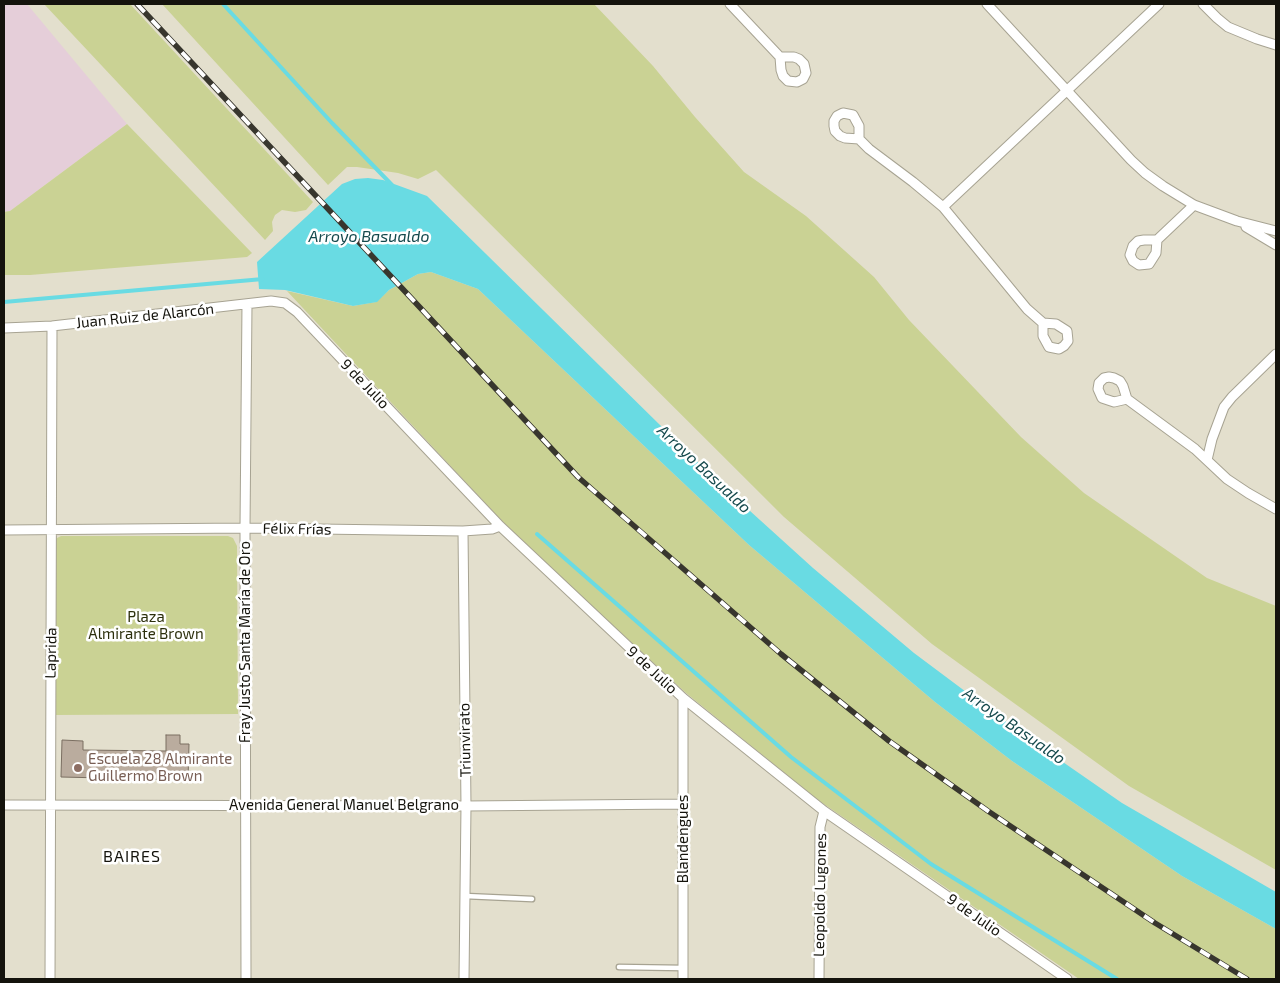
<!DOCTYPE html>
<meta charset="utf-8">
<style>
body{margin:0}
#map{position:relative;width:1280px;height:983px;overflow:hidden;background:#e3dfcd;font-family:"Exo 2",sans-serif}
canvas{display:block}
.frame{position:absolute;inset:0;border:5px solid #14130c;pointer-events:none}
</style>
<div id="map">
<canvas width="1280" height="983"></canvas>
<div class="frame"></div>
</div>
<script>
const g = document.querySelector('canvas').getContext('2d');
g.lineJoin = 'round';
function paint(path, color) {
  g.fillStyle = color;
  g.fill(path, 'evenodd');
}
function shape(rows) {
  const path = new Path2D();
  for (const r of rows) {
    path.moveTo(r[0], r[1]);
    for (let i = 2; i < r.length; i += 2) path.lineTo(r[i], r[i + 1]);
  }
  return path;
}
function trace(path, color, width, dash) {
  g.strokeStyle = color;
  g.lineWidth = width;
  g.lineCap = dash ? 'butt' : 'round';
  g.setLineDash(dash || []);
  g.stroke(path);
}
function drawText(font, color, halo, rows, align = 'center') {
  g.font = font + ' "Exo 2",sans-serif';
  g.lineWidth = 5;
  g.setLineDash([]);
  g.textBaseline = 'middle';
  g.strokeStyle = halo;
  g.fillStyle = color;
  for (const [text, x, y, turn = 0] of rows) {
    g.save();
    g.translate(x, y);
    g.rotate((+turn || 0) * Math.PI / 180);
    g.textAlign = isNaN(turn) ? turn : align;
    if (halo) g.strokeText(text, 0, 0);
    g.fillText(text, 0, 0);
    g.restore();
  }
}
paint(shape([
 [4,4,27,4,127,124,10,211,4,212]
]), '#e5ced9');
paint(shape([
 [44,4,130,4,313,202,306,210,295,212,282,210,275,215,272,222,273,231,265,240],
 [162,4,594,4,653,66,695,117,744,172,806,216,874,277,909,320,1021,437,1084,493,1207,578,1276,606,1276,870,1129,786,932,644,784,517,436,170,418,179,398,173,357,167,347,167,328,185],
 [127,124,252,253,247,257,30,275,4,275,4,212,10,211],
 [431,272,478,289,749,545,935,702,1012,761,1182,876,1276,929,1276,979,1079,979,818,800,686,693,514,534,287,291,353,306,376,302,389,290,418,274],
 [61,536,228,536,233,538,237,546,238,714,54,715,55,541,57,538]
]), '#cad294');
paint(shape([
 [368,178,383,180,427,196,718,482,813,568,914,653,1021,733,1122,803,1276,892,1276,929,1182,876,1012,761,935,702,749,545,478,289,431,272,418,274,389,290,377,302,353,306,285,290,259,289,257,262,342,184,355,179]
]), '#69dbe3');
trace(shape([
 [223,4,332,123,392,185],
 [4,302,263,279],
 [537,534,791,757,931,864,1117,979]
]), '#69dbe3', 4);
const building = shape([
 [166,735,180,735,180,744,189,744,188,780,61,777,62,740,83,741,83,750,166,751,166,735]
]);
paint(building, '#baac9e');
trace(building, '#7a6e61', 1);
const lane = shape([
 [465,896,532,899],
 [619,967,683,968]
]);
const street = shape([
 [730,4,780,57,781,70,783,76,788,81,797,82,803,79,806,73,804,64,799,59,794,57,780,57],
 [987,4,1131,160,1145,173,1163,186,1194,205,1237,221,1276,231],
 [1203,4,1217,18,1228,27,1257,39,1276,45],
 [859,139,859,126,853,115,843,113,837,116,834,121,834,126,835,131,840,136,845,138,859,139,869,149,913,182,943,207,1027,309,1043,323,1056,324,1067,331,1068,341,1064,346,1059,349,1049,347,1043,336,1043,323],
 [943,207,1159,4],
 [1246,227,1276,245],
 [1157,240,1144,240,1138,241,1133,246,1130,255,1133,261,1139,265,1149,264,1156,253,1157,240,1194,205],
 [4,328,52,326,271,301,285,303,297,312,500,526,683,698,824,811,1067,979],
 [1127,399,1114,402,1102,398,1098,389,1099,383,1104,378,1109,377,1114,378,1120,381,1123,386,1127,399,1195,449,1227,479,1248,493,1276,509],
 [1207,460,1212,439,1224,407,1232,397,1276,354],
 [4,530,245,528,463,531,492,529,500,526],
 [463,531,466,806,464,979],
 [683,698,683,979],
 [4,805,466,806,683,804],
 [50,979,52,326],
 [246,979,245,528,247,304],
 [819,979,820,827,824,811]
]);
trace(lane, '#a7a392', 7);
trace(street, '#a7a392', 11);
trace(lane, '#fff', 4.5);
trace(street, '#fff', 9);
const rail = shape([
 [137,4,578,477,781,654,889,741,988,811,1155,923,1247,979]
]);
trace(rail, '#38362e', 5.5);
trace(rail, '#fff', 4, [11]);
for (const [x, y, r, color] of [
 [78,768,5,"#8d6e63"]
]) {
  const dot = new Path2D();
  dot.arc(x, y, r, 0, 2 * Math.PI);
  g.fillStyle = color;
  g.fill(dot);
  trace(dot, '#fff', 2);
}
drawText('15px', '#14130c', '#fff', [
 ["Juan Ruiz de Alarcón",145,316,-6],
 ["9 de Julio",365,384,46],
 ["Félix Frías",297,529,1],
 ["Fray Justo Santa María de Oro",245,642,-90],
 ["Laprida",51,653,-89],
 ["9 de Julio",652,670,43],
 ["Triunvirato",465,740,-91],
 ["Avenida General Manuel Belgrano",344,805],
 ["Blandengues",683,839,-90],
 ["Leopoldo Lugones",820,895,-89],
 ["9 de Julio",974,915,35]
]);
drawText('15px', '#2c2f0c', '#fff', [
 ["Plaza",146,617],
 ["Almirante Brown",146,634]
]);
drawText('15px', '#785e54', '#fff', [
 ["Escuela 28 Almirante",88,759],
 ["Guillermo Brown",88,776]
], 'left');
drawText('italic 16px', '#15494d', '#fff', [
 ["Arroyo Basualdo",369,237],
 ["Arroyo Basualdo",704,469,43],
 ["Arroyo Basualdo",1014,726,35]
]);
g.letterSpacing = '1px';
drawText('16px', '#14130c', '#fff', [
 ["BAIRES",132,857]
]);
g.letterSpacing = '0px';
</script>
